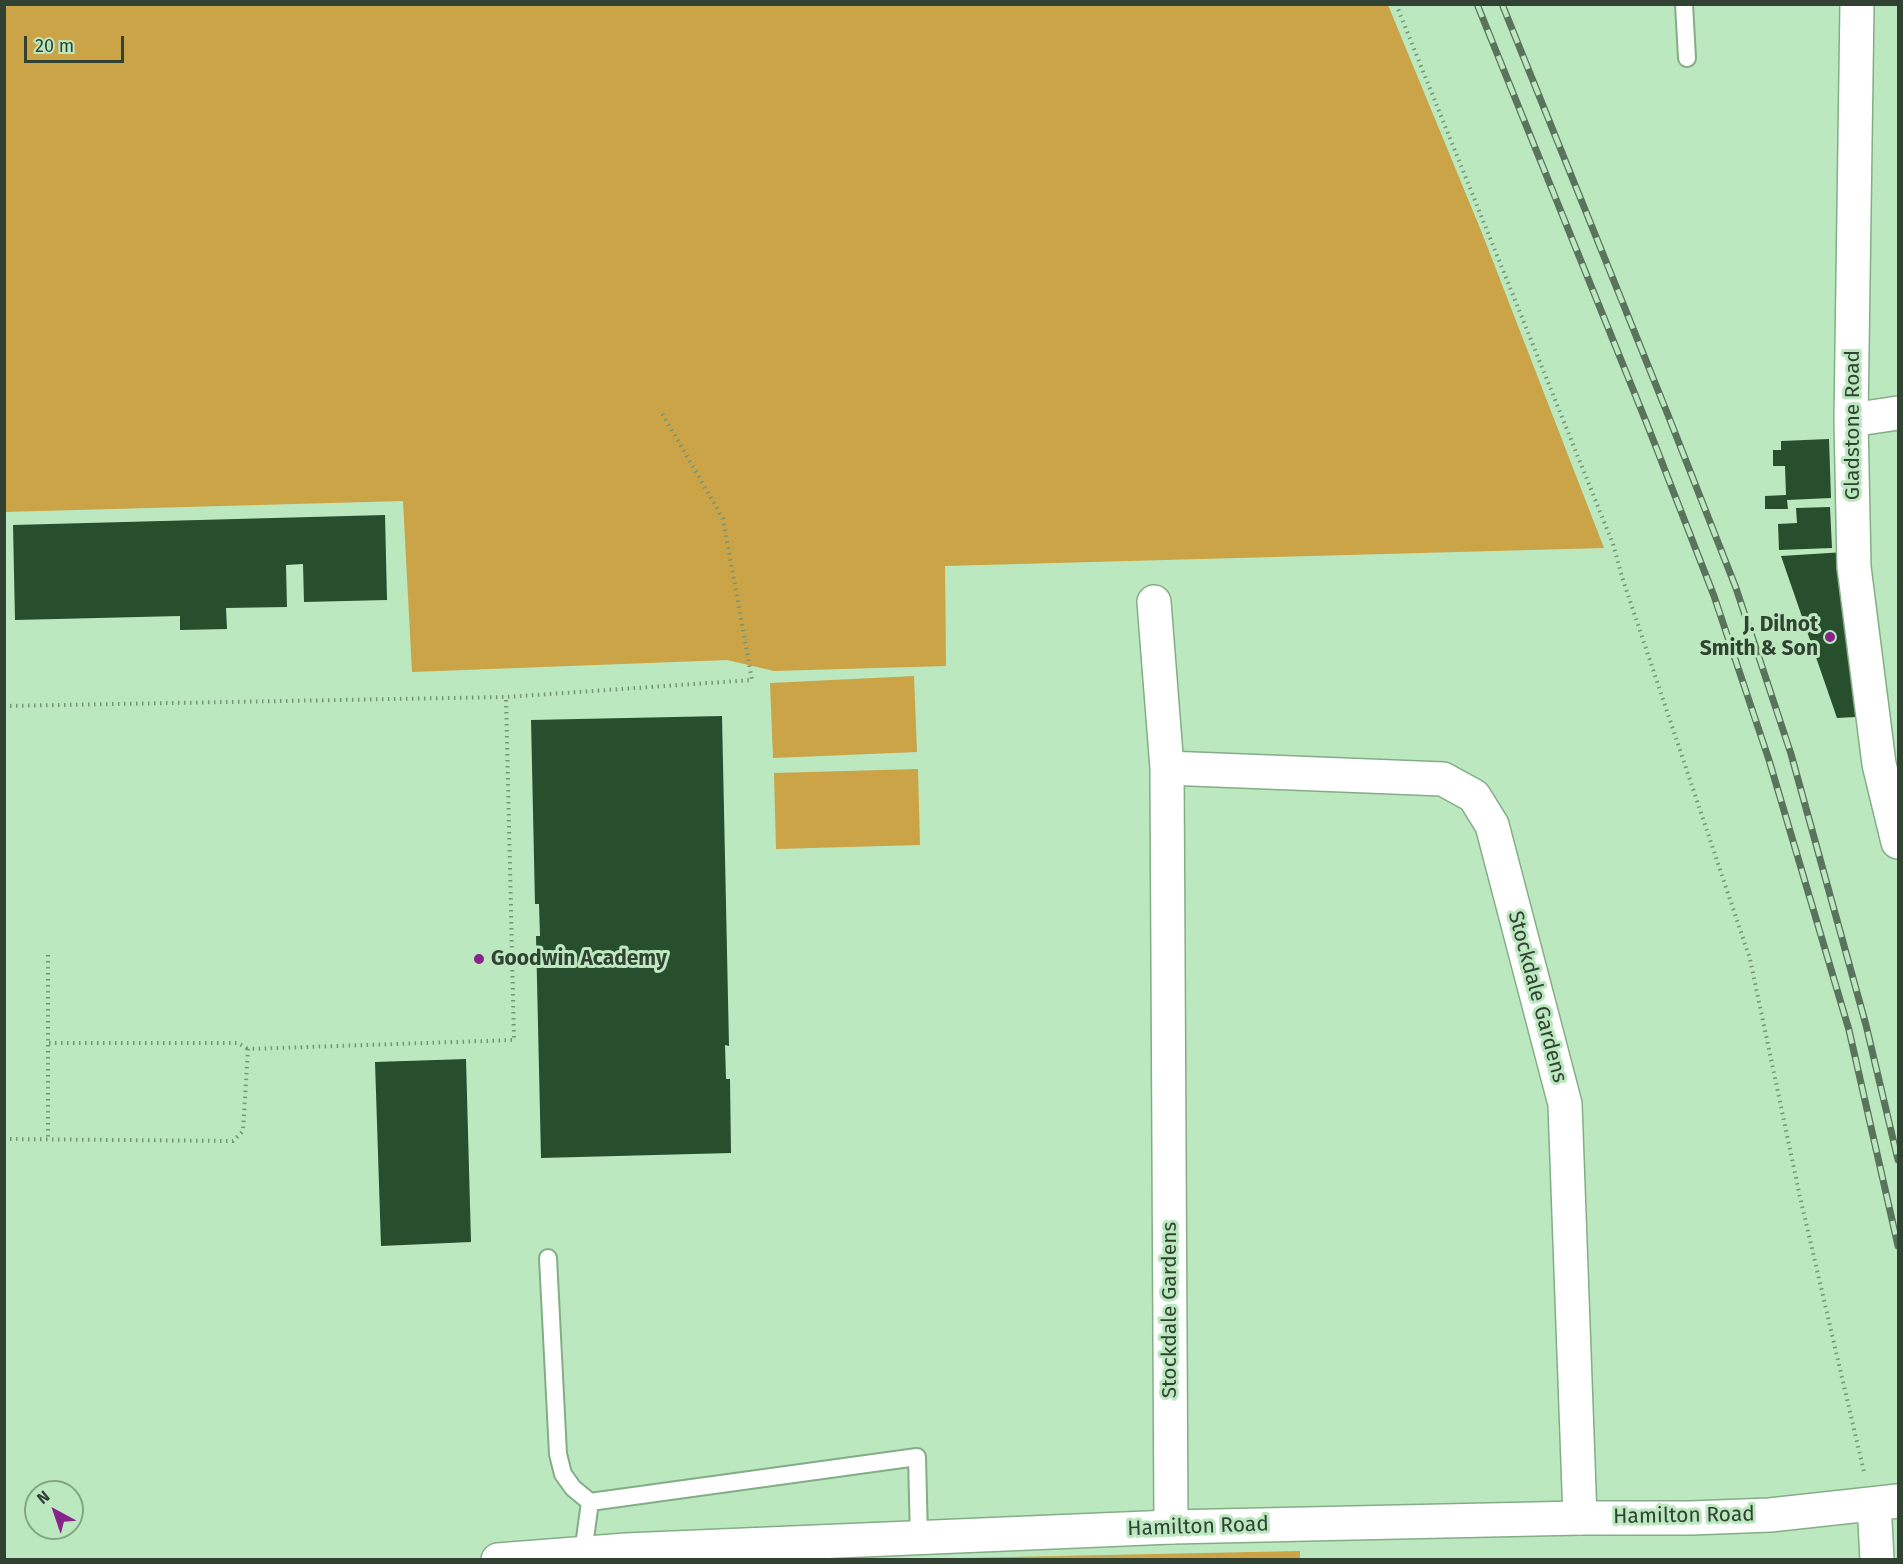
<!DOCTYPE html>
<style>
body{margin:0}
#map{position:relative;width:1903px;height:1564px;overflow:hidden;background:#bce8c0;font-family:"Fira Sans",sans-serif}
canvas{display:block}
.frame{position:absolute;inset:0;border:6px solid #314232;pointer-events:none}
.north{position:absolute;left:24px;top:1480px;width:60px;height:60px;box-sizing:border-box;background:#bce8c0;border:2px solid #84a687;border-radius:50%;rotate:320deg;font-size:16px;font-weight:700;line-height:24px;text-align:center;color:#314232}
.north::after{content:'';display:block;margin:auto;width:21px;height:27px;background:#88238a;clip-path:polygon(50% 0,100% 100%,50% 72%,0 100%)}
.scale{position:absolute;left:24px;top:36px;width:100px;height:27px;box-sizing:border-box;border:3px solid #314232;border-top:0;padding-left:8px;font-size:18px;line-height:21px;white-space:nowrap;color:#314232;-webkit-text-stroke:4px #bce8c0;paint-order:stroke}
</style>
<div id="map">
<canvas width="1903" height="1564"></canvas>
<div class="frame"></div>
<div class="north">N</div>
<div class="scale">20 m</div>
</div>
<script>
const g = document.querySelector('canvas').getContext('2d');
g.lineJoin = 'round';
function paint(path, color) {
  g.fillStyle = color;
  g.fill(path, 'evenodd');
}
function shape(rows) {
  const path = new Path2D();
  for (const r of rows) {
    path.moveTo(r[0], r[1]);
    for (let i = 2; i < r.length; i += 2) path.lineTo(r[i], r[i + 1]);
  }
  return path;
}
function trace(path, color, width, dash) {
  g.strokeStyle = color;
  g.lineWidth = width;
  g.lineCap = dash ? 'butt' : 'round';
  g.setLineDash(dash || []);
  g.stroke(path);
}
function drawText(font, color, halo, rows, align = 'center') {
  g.font = font + ' "Fira Sans",sans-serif';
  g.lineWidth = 6;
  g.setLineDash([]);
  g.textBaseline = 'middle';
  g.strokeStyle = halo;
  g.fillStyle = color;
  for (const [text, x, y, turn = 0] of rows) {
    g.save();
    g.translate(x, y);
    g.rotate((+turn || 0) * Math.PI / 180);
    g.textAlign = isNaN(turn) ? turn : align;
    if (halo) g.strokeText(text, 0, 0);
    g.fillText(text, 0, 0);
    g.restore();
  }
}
paint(shape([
 [4,5,1388,5,1482,233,1604,548,945,566,946,666,774,671,727,660,412,672,403,501,5,512],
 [914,676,917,752,773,758,770,683],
 [918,769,920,845,776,849,774,773],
 [1300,1551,1300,1560,913,1559]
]), '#caa447');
paint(shape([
 [1829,439,1831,498,1787,500,1788,509,1765,509,1765,496,1786,495,1785,466,1773,466,1773,450,1781,450,1781,441],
 [1830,507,1832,548,1779,550,1778,524,1797,523,1796,508],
 [385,515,387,600,304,602,303,564,286,565,287,607,226,608,227,629,180,630,180,616,15,620,13,525],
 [1845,552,1856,717,1837,718,1781,556],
 [722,716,729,1046,725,1045,726,1079,730,1079,731,1153,541,1158,536,936,540,936,539,904,535,904,531,720],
 [466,1059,471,1242,381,1246,375,1062]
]), '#274e2d');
const lane = shape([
 [1684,4,1687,58],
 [548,1258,558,1454,563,1474,573,1488,590,1502],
 [583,1553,590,1502,917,1457,919,1538]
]);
const street = shape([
 [1857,4,1851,420,1854,567,1879,764,1898,842],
 [1851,420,1898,413],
 [1154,602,1167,768,1171,1527],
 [1167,768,1443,779,1474,796,1492,825,1565,1104,1580,1518]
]);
const secondary = shape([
 [1871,1504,1875,1521,1877,1560],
 [498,1560,626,1550,1171,1527,1580,1518,1691,1518,1770,1515,1898,1501]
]);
trace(lane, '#83ad87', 20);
trace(street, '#83ad87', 36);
trace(secondary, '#83ad87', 36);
trace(shape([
 [1396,4,1613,544,1622,577,1750,959,1800,1197,1864,1472],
 [4,706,506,697,752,680,723,519,662,413],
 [48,955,48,1140],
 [49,1043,238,1043,248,1049],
 [4,1139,233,1141,243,1131,248,1049,514,1040,506,697]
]), '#769579', 4, [1.5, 4.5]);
trace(lane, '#fff', 16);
trace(street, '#fff', 33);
trace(secondary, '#fff', 33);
const rail = shape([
 [1477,4,1647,424,1714,596,1769,760,1849,1030,1898,1246],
 [1502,4,1668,415,1736,588,1791,754,1866,1025,1898,1160]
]);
trace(rail, '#5a735c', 7);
trace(rail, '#bce8c0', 4.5, [14]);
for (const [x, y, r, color] of [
 [1830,637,6,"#88238a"],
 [479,959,6,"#88238a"]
]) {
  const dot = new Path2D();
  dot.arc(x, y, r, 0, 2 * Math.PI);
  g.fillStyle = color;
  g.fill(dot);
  trace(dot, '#bce8c0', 2);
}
drawText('21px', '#314232', '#bce8c0', [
 ["Gladstone Road",1853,425,-90],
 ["Stockdale Gardens",1537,997,75],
 ["Stockdale Gardens",1170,1310,-90],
 ["Hamilton Road",1684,1516,-1],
 ["Hamilton Road",1198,1527,-2]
]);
drawText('bold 21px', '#314232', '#bce8c0', [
 ["J. Dilnot",1818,625],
 ["Smith & Son",1818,649],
 ["Goodwin Academy",491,959,"left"]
], 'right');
</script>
